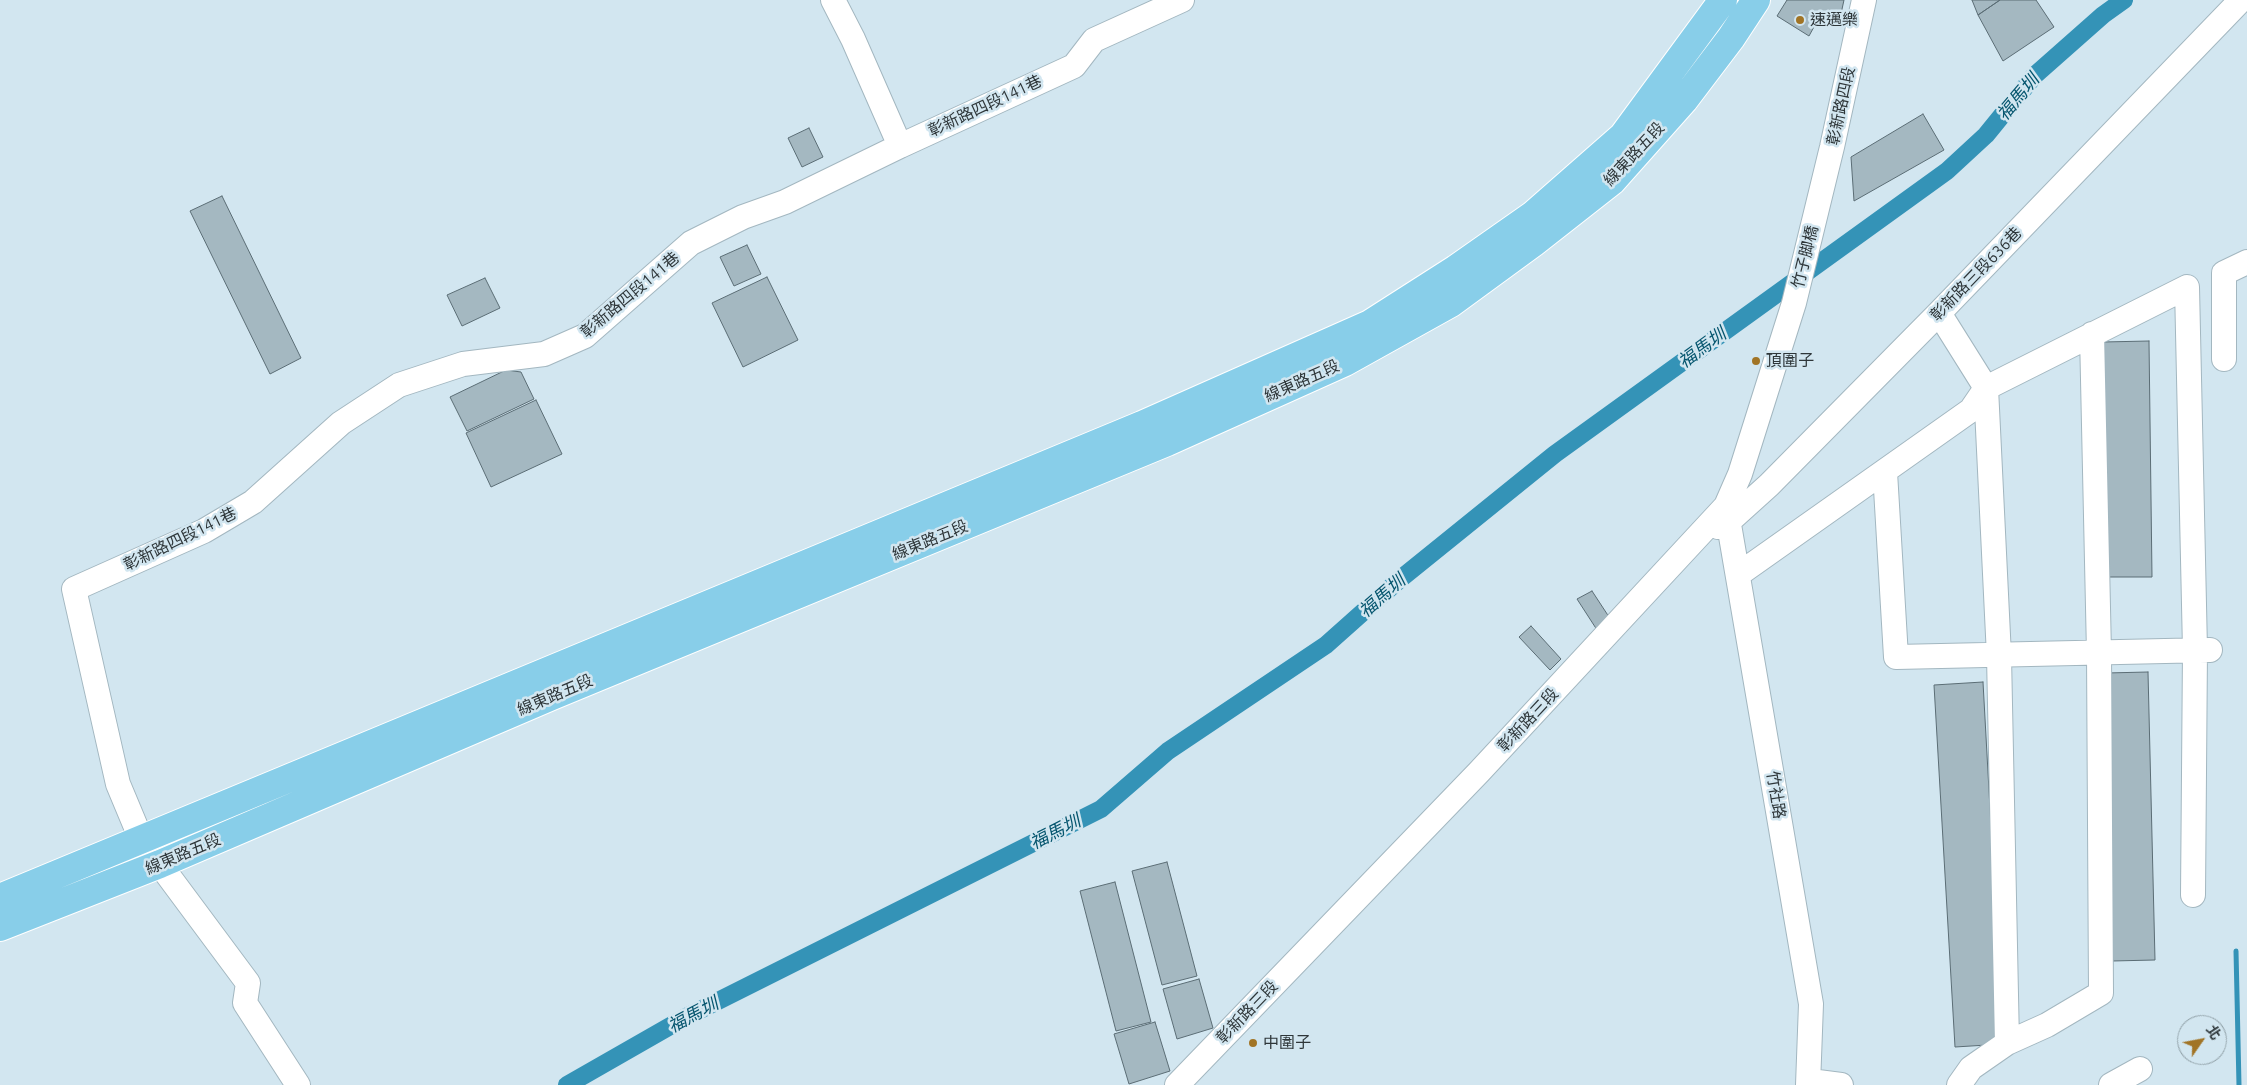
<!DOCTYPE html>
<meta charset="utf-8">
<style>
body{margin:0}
#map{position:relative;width:2247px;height:1085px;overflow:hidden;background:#d2e6f0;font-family:Ubuntu,"Noto Sans TC",sans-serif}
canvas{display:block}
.north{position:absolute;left:2177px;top:1015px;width:50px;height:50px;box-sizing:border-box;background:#d2e6f0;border:1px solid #90a0a7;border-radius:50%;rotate:57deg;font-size:14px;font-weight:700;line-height:20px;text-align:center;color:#2e3639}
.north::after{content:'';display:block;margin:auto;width:18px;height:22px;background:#a17425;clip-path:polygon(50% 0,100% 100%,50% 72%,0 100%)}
</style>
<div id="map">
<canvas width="2247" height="1085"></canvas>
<div class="north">北</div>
</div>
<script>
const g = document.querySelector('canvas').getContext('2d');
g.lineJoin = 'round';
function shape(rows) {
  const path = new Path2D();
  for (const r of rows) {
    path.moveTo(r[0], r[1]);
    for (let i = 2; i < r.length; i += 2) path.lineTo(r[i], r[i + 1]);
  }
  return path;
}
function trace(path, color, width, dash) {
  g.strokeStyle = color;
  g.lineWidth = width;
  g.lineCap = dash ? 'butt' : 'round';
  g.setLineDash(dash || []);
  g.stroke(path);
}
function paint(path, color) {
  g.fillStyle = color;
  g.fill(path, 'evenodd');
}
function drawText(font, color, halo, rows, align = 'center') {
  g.font = font + ' Ubuntu,"Noto Sans TC",sans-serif';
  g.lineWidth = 5;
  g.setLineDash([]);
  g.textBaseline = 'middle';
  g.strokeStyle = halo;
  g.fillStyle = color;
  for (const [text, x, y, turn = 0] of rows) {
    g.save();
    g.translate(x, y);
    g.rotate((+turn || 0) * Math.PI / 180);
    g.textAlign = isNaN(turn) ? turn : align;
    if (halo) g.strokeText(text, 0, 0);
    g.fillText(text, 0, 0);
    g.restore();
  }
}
trace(shape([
 [2236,951,2239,1085]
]), '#3493b7', 5);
trace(shape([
 [567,1085,686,1017,1101,809,1168,751,1326,645,1399,580,1555,454,1947,171,1986,135,2034,76,2103,15,2124,0]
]), '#3493b7', 18);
const building = shape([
 [1787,0,1844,0,1839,23,1821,14,1809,36,1777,16,1787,0],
 [1972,0,2000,0,1978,15,1972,0],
 [2000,0,2036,0,2054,27,2003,61,1978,15,2000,0],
 [1923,114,1944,150,1854,201,1851,157,1923,114],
 [809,128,823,157,802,167,788,138,809,128],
 [222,196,301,358,270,374,190,211,222,196],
 [747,245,761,274,734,286,720,257,747,245],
 [767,277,798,340,743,367,712,303,767,277],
 [485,278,500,308,462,326,447,295,485,278],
 [2149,341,2152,577,2106,577,2103,342,2149,341],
 [506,370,521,372,534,399,467,431,450,397,506,370],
 [536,400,562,454,491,487,466,433,536,400],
 [1592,591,1613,623,1599,633,1577,599,1592,591],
 [1531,626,1561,659,1550,670,1519,637,1531,626],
 [2148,672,2155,960,2112,961,2106,673,2148,672],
 [1983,682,2003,1044,1955,1047,1934,685,1983,682],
 [1167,862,1197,976,1162,985,1132,871,1167,862],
 [1115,882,1151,1022,1116,1031,1080,891,1115,882],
 [1199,979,1213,1028,1177,1039,1163,989,1199,979],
 [1155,1022,1170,1071,1129,1084,1114,1034,1155,1022]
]);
paint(building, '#a4b8c1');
trace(building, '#5b6d75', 1);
const minor = shape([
 [833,0,853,39,900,146],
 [1939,313,1986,388,1999,656,2007,1043],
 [2224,359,2224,273,2247,262],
 [1885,472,1896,657,2210,650],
 [1726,507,1811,1004,1808,1085],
 [1718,527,1728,522,1769,485,1939,313,2241,0],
 [1739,574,1971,410,1986,388,2187,287,2195,650,2193,895],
 [1810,1081,1841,1085],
 [298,1085,245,1003,248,983,141,839,118,784,74,589,204,531,253,502,341,423,399,385,463,364,544,354,585,336,691,243,743,217,785,202,900,146,1074,66,1094,40,1182,0],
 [1177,1085,1479,772,1726,506,1740,474,1794,303,1832,147,1864,0],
 [1959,1085,1971,1068,2007,1043,2047,1025,2101,993,2099,653,2092,334],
 [2111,1085,2140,1069]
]);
const major = shape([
 [0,898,1142,425,1370,324,1456,269,1533,215,1623,136,1723,0],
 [0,927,160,864,552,696,1167,442,1345,362,1451,303,1533,243,1612,181,1684,100,1731,38,1756,0]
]);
trace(minor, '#a3b7c0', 26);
trace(major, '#fff', 30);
trace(minor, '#fff', 24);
trace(major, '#88cee9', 28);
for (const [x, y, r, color] of [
 [1800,20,5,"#a17425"],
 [1756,361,5,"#a17425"],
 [1253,1043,5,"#a17425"]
]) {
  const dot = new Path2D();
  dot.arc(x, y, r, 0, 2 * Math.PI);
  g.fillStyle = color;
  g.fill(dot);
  trace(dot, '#d2e6f0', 2);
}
drawText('16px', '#2e3639', '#d2e6f0', [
 ["速邁樂",1810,20],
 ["頂圍子",1766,361],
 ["中圍子",1263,1043]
], 'left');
drawText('16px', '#2e3639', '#d2e6f0', [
 ["彰新路四段141巷",985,106,-25],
 ["彰新路四段",1841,106,-78],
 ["線東路五段",1634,154,-47],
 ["竹子脚橋",1805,257,-76],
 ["彰新路三段636巷",1976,274,-46],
 ["彰新路四段141巷",630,295,-40],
 ["線東路五段",1302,381,-24],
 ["彰新路四段141巷",180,539,-26],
 ["線東路五段",930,540,-22],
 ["線東路五段",555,695,-23],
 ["彰新路三段",1528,720,-47],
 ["竹社路",1776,795,81],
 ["線東路五段",183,854,-23],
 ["彰新路三段",1247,1012,-46]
]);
drawText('italic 18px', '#05556e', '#d2e6f0', [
 ["福馬圳",2018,97,-50],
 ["福馬圳",1702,348,-36],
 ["福馬圳",1382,596,-41],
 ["福馬圳",1055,832,-27],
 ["福馬圳",693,1015,-28]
]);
</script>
